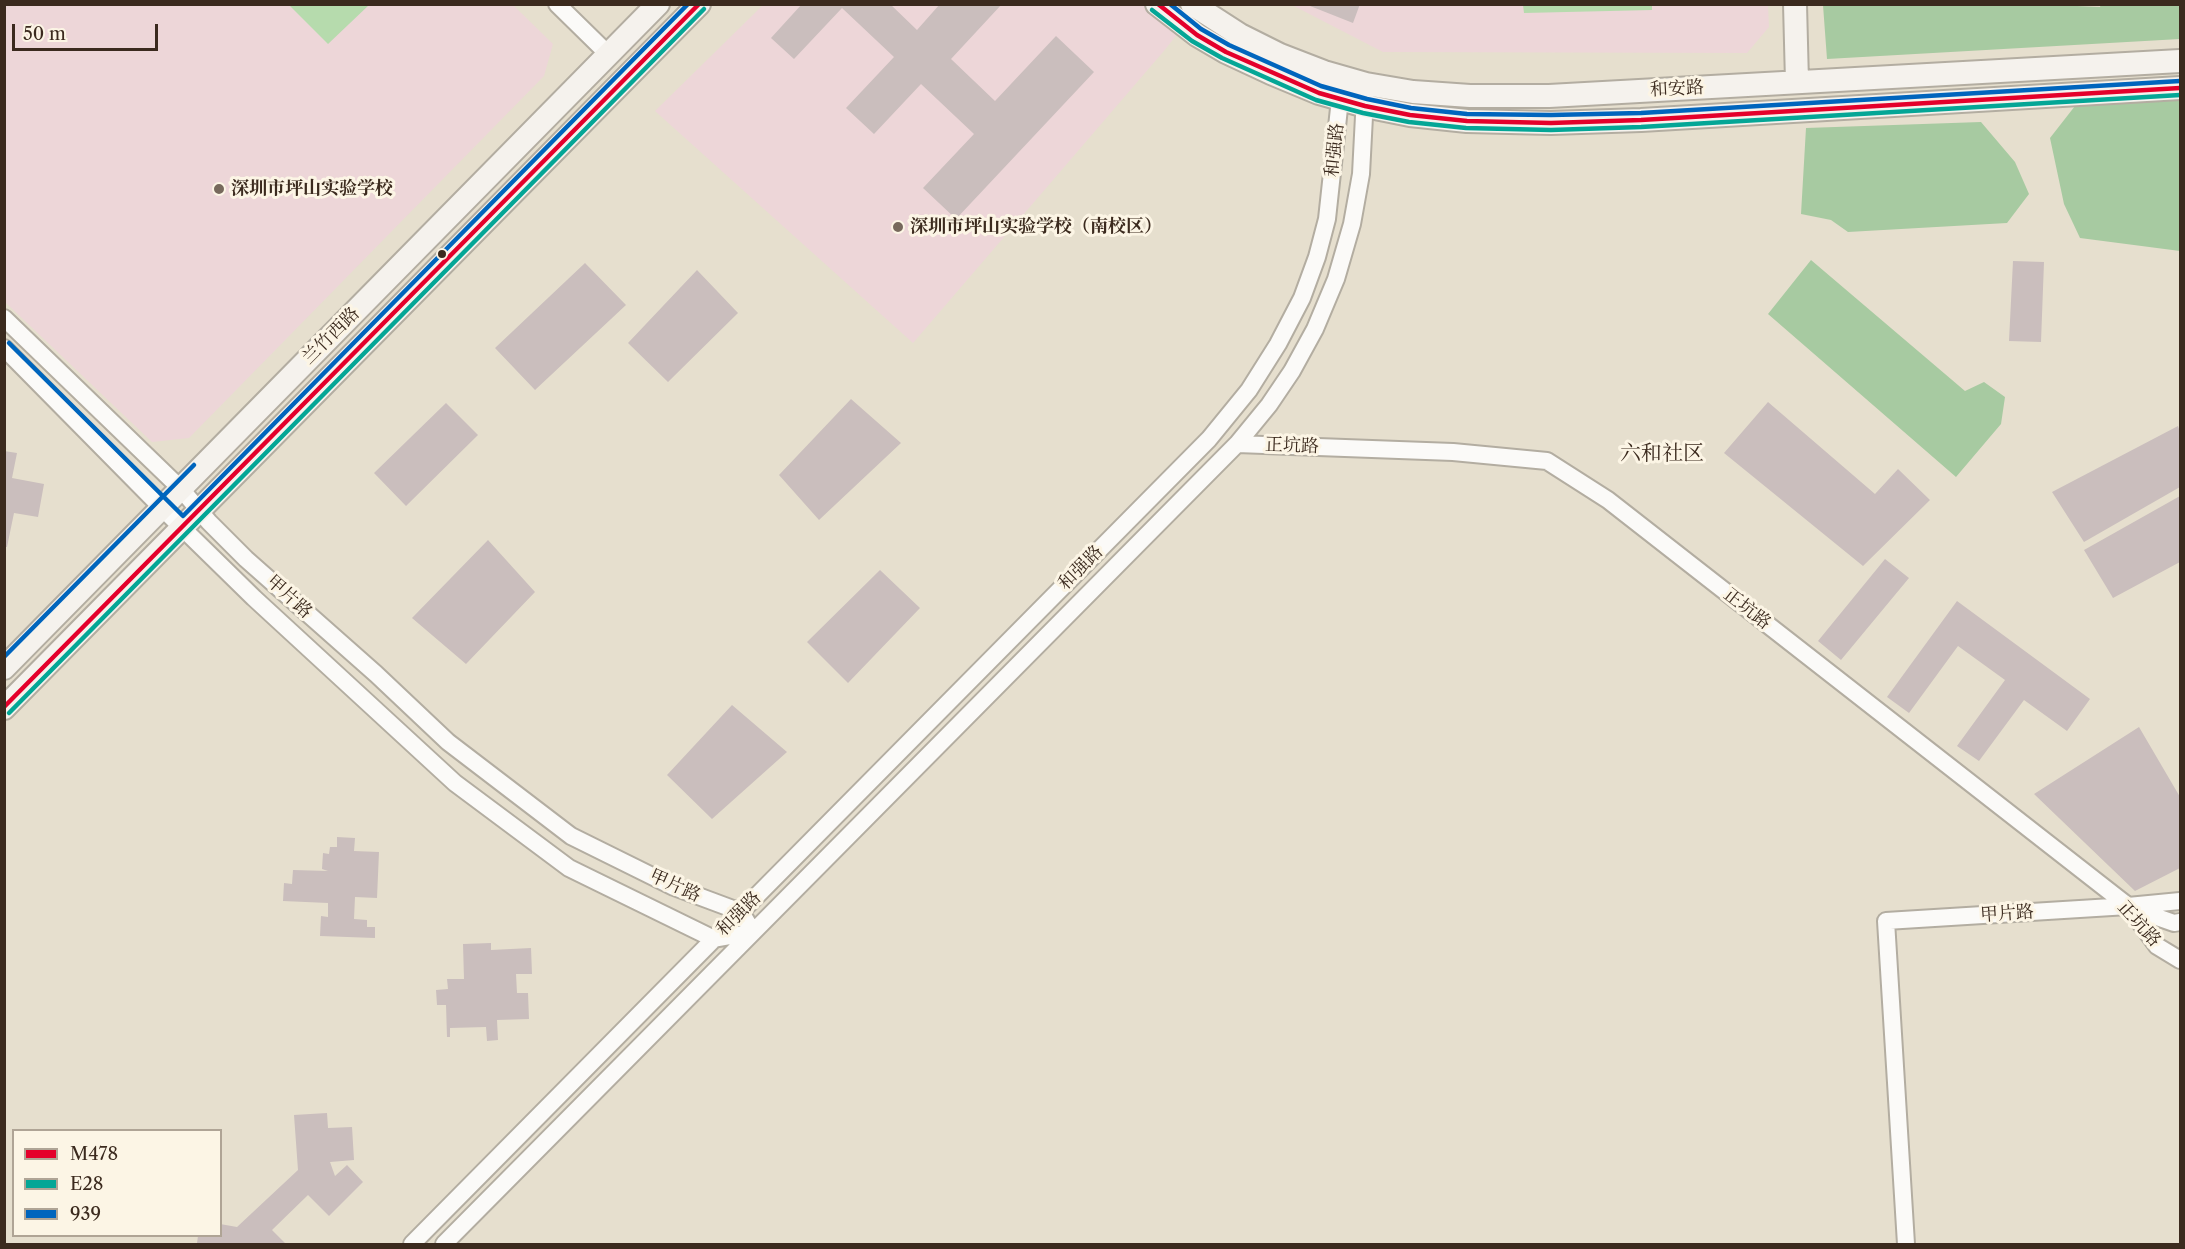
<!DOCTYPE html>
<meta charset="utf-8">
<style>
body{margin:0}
#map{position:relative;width:2185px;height:1249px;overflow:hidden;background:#e6dfce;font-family:"Libre Caslon Text",serif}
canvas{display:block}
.frame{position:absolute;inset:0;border:6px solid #3b2a1e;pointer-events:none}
.legend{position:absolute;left:12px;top:1129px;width:210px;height:108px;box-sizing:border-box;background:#fcf5e5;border:2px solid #afa495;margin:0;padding:8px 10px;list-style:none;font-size:18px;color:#3b2a1e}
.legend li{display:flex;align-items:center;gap:12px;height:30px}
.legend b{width:30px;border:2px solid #afa495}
.scale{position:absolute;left:12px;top:24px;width:146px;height:27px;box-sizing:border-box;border:3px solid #3b2a1e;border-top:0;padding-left:8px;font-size:18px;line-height:21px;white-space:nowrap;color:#3b2a1e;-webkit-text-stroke:4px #fcf5e5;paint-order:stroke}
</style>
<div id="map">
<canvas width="2185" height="1249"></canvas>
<div class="frame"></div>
<ul class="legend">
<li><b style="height:8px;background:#e4002b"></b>M478</li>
<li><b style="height:8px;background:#04a696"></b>E28</li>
<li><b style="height:8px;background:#0065bd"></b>939</li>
</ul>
<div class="scale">50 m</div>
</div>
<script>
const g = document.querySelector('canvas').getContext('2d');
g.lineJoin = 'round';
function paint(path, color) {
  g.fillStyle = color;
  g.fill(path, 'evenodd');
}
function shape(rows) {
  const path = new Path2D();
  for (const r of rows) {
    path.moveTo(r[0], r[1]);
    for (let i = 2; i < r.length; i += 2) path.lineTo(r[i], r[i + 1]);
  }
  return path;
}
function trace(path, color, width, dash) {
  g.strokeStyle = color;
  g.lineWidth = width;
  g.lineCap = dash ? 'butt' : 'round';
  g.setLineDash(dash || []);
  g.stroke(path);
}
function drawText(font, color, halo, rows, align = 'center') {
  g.font = font + ' "Libre Caslon Text","Noto Serif SC",serif';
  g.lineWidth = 6;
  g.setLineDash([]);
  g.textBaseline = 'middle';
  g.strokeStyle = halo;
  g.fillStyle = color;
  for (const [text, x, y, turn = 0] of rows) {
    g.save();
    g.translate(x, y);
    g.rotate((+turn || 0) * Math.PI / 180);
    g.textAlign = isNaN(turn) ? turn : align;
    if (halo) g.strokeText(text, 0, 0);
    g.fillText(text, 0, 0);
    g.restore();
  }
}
paint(shape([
 [4,5,513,5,553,44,544,76,189,438,152,442,5,302],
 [763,5,1201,5,1163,52,913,343,655,111],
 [1292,5,1768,5,1769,27,1747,53,1383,52]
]), '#edd6d8');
paint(shape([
 [1652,4,1652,10,1524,13,1523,5],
 [289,5,369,5,328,44]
]), '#b6dbad');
paint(shape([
 [2054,5,2100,7,2101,4,2180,5,2180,39,1827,59,1823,5],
 [2180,100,2180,251,2080,238,2064,204,2050,138,2075,106],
 [1981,122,2015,162,2029,194,2007,223,1848,232,1831,220,1801,214,1806,128],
 [1811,260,1965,391,1984,382,2005,397,2001,424,1956,477,1768,314]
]), '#a7caa1');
paint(shape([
 [802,4,890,4,917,30,940,4,1002,4,951,59,995,101,1056,36,1094,72,956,219,923,188,974,134,921,84,874,134,846,108,894,57,842,8,794,59,771,38],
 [1305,4,1360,4,1353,23],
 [2013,261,2044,262,2041,342,2009,341],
 [585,263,626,305,535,390,495,348],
 [697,270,738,313,668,382,628,343],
 [851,399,901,443,819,520,779,475],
 [1768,402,1875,494,1898,469,1930,500,1863,566,1724,453],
 [446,403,478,435,406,506,374,473],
 [2178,426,2180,432,2180,487,2084,542,2052,492],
 [4,451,17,453,12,478,44,484,38,517,14,513,7,547,4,547],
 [2180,496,2180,562,2113,598,2084,550],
 [488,540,535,592,466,664,412,618],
 [1885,559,1909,578,1841,660,1818,641],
 [880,570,920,608,848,683,807,642],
 [1957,601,2090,699,2067,731,2024,700,1979,761,1957,746,2005,680,1958,646,1909,713,1887,697],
 [732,705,787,752,712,819,667,775],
 [2139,727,2180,797,2180,868,2135,891,2034,794],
 [337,837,355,838,354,851,379,852,377,898,355,897,354,919,367,920,367,927,375,927,375,938,320,936,321,916,328,917,328,903,283,901,284,883,292,884,293,870,328,871,322,869,323,853,329,854,330,847,337,847],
 [491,943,491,950,531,948,532,974,516,974,517,993,528,993,529,1019,497,1020,498,1040,487,1041,486,1027,450,1028,450,1037,447,1037,446,1005,437,1005,436,990,448,989,447,979,464,979,463,944],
 [327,1113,328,1128,352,1127,354,1160,330,1162,335,1176,347,1165,363,1182,329,1216,308,1195,272,1230,286,1244,197,1243,198,1236,220,1236,220,1224,237,1227,298,1170,294,1115]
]), '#cabebd');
const street = shape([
 [557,4,609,55],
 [4,318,181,489,209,522,246,559,376,674,448,742,571,836,674,887,741,912,753,932,714,939,569,868,455,783,254,598,162,508,4,348],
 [1237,444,1453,452,1547,461,1608,500,2128,906,2157,946,2180,960],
 [2131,908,2174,923,2180,922],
 [412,1244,1209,439,1249,390,1278,344,1302,298,1317,257,1327,219,1340,99,1350,94],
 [444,1244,1237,444,1269,405,1292,371,1315,329,1336,279,1352,224,1361,174,1365,97],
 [1906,1244,1886,921,2128,906,2180,901]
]);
const secondary = shape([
 [1157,4,1197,35,1226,52,1271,73,1319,93,1365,106,1410,115,1467,121,1551,123,1641,120,2180,88],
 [1192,4,1240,35,1280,55,1324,72,1366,84,1413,92,1470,96,1549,96,2180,61],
 [1795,4,1797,82],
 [4,668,658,4],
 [4,708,699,4]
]);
trace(street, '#b3ada1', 20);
trace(secondary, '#b3ada1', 26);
trace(street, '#fbfaf8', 16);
trace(secondary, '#f5f2ed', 22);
trace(shape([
 [1158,4,1197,35,1226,52,1319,93,1365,106,1410,115,1467,121,1551,123,1641,120,2180,88],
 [4,707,699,4]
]), '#e4002b', 4.5);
trace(shape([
 [1152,10,1192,41,1222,58,1316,100,1363,113,1409,122,1466,128,1551,130,1641,127,2180,95],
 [9,713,704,9]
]), '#04a696', 4.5);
trace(shape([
 [1170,4,1201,29,1229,45,1321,86,1367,99,1411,108,1467,114,1551,115,1641,113,2180,81],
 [9,343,183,516,688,4],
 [4,657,194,465]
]), '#0065bd', 4.5);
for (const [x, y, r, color] of [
 [219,189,6,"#77695c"],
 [898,227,6,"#77695c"],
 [442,254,5,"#3b2a1e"]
]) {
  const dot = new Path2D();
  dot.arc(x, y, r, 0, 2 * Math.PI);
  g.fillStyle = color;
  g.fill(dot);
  trace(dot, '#fcf5e5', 2);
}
drawText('18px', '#3b2a1e', '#fcf5e5', [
 ["和安路",1677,89,-3],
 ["和强路",1335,150,-84],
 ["兰竹西路",331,336,-45],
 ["正坑路",1292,446,2],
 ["和强路",1081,568,-45],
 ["甲片路",289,597,42],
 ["正坑路",1747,609,38],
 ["甲片路",675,886,24],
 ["和强路",739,914,-45],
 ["甲片路",2007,914,-4],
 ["正坑路",2139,924,48]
]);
drawText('bold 18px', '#3b2a1e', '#fcf5e5', [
 ["深圳市坪山实验学校",231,189],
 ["深圳市坪山实验学校（南校区）",910,227]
], 'left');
drawText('21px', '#3b2a1e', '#fcf5e5', [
 ["六和社区",1662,454]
]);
</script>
